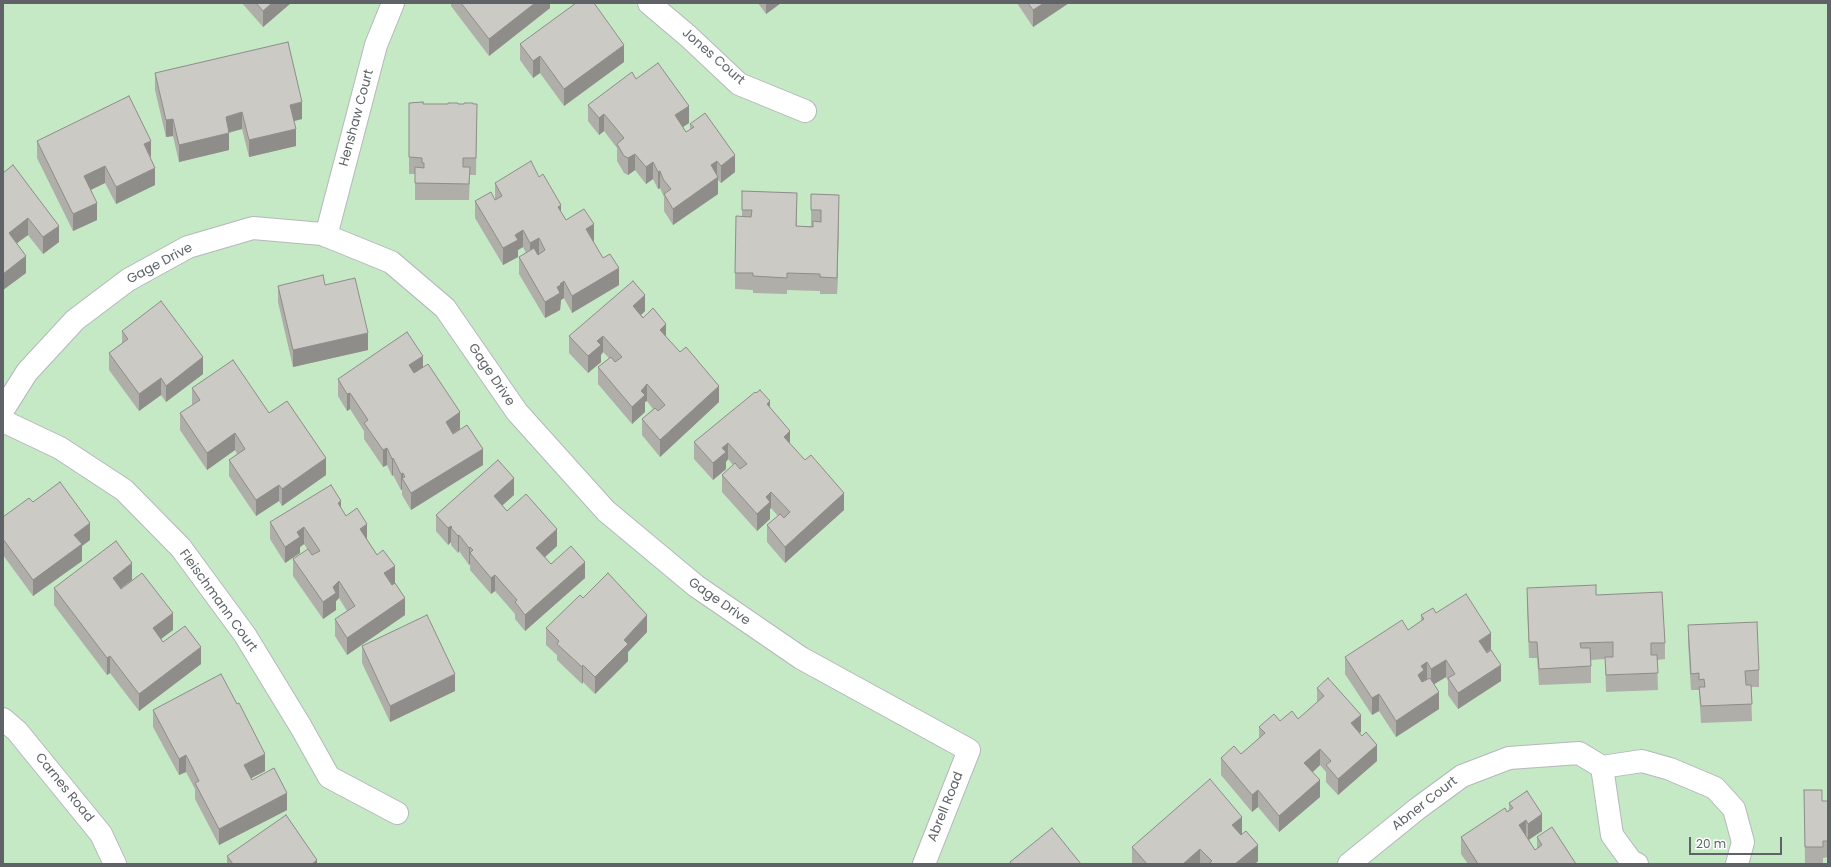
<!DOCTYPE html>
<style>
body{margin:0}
#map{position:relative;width:1831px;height:867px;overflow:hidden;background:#f1efe8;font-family:Poppins,sans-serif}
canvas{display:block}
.frame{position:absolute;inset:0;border:4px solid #5f6368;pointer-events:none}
.scale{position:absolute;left:1689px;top:837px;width:93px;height:18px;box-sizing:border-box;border:2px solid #5f6368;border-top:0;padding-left:5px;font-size:12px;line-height:14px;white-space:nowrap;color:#5f6368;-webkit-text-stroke:3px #fff;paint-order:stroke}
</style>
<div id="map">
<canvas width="1831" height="867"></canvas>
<div class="frame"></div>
<div class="scale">20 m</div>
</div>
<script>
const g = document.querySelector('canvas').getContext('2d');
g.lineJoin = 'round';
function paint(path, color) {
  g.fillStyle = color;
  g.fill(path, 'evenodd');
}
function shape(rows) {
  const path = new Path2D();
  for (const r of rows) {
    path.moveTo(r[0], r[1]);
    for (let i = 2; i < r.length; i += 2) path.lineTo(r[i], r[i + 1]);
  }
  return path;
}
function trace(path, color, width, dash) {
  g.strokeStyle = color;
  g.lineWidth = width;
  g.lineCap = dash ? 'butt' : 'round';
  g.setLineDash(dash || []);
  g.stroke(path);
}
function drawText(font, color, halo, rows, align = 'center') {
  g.font = font + ' Poppins,sans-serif';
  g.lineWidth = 3;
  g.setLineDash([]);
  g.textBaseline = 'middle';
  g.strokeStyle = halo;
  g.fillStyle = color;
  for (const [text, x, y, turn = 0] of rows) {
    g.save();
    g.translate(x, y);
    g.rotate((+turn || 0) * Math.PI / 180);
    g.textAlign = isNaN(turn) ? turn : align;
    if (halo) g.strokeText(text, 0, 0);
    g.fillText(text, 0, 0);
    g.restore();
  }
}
paint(shape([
 [3,3,1828,3,1828,864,3,864]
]), '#c5e8c5');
const minor = shape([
 [649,3,688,36,739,84,805,111],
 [326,236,376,45,393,3],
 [3,410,27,372,75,320,128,280,188,247,253,228,322,234,391,262,445,308,517,412,606,511,696,586,801,658,969,750,924,864],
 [3,421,60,448,124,490,181,548,245,635,301,727,329,777,397,813],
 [3,719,17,731,101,834,115,864],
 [1602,767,1612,835,1631,861,1637,864],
 [1349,864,1417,809,1462,776,1509,758,1579,753,1602,767,1642,761,1670,769,1715,788,1734,809,1743,842,1737,864]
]);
trace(minor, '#b5b8bc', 24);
trace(minor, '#fff', 22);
paint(shape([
 [242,3,291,3,263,27],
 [451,3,550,3,550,8,489,56,451,6],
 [758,3,781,3,766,14],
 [1017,3,1069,3,1033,27],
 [520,44,624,62,564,106,540,73,533,78,520,60],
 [155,73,302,119,294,121,296,146,249,157,242,129,229,133,229,150,179,162,173,136,166,137,155,90],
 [636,79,689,123,683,127,686,132,690,130,690,124,735,172,721,183,718,180,718,194,673,225,664,211,664,197,660,188,658,189,653,179,646,184,635,170,628,175,624,173,617,161,617,148,604,131,599,135,588,121,588,105],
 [409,103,423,104,477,104,476,175,470,175,469,200,415,200,415,174,409,174],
 [37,141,150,158,155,185,116,204,105,183,91,190,97,220,73,231,37,158],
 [3,173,59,242,43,254,28,235,17,243,26,273,3,290],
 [495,183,561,212,566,220,594,241,593,242,603,258,619,285,572,313,564,298,561,300,560,310,545,318,519,274,519,257,526,253,523,247,518,250,518,257,503,265,475,218,475,201,495,200],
 [742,191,797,193,797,226,811,226,811,194,839,212,837,294,820,294,820,291,787,290,787,294,753,293,753,290,735,289,735,273,742,216],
 [325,285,368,350,293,367,278,302,278,286],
 [645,311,641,315,666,337,719,402,660,457,642,435,642,419,653,409,647,401,645,402,645,412,632,424,598,384,598,367,609,358,603,352,601,355,601,362,588,373,569,353,569,336],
 [122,331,203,374,166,402,161,395,139,411,109,370,109,353,122,343],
 [423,367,460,429,453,433,483,465,411,510,402,495,402,490,401,490,393,475,392,476,387,465,383,467,364,439,364,431,350,409,347,411,338,396,338,379],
 [192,388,269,413,326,475,282,506,279,501,256,516,229,476,229,460,237,454,235,450,207,470,180,430,180,413,192,405],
 [770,407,790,444,844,510,785,563,767,542,767,525,778,516,771,508,770,509,770,519,757,531,722,492,722,475,733,465,728,459,726,462,726,469,713,480,694,459,694,442],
 [514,495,502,505,507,511,557,546,545,557,551,564,585,578,525,631,515,619,515,614,495,591,491,594,470,570,470,564,469,565,459,551,458,553,451,545,451,542,448,545,436,531,436,515],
 [33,502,90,540,82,546,82,561,33,596,3,555,3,517],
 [341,508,346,516,367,539,395,583,391,585,405,615,347,655,335,636,335,619,347,611,339,598,336,601,336,610,323,619,293,576,293,559,308,550,304,544,300,547,300,553,285,563,270,539,270,522],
 [132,580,121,588,173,630,161,639,163,642,201,664,139,711,110,673,107,675,54,605,54,588],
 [1527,588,1596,595,1665,643,1665,659,1657,660,1658,690,1606,692,1605,659,1591,660,1591,683,1539,685,1537,658,1529,658,1527,605],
 [583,598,647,632,628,652,628,661,595,694,583,682,582,684,557,660,557,655,546,645,546,628],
 [1436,613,1491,649,1501,681,1458,709,1448,695,1448,681,1446,677,1434,684,1439,709,1396,737,1379,711,1372,715,1345,674,1345,657,1408,630,1421,621,1421,615],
 [1688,625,1759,670,1759,687,1751,687,1752,721,1701,723,1699,690,1691,690,1688,642],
 [362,646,455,691,390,722,362,663],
 [1317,688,1361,732,1359,733,1377,761,1338,795,1326,782,1326,772,1320,765,1313,772,1320,797,1279,832,1258,807,1252,812,1221,775,1221,758,1241,754,1259,738,1259,727,1280,721,1298,719,1317,702],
 [237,704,265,771,251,778,252,780,287,810,219,845,195,799,195,789,186,772,179,775,153,727,153,710],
 [1804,790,1822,801,1828,801,1828,857,1823,858,1823,864,1805,864],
 [1509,803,1542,831,1529,840,1535,850,1537,849,1537,837,1576,864,1468,864,1461,854,1461,837,1509,810],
 [1242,834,1241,835,1258,861,1255,864,1133,864,1132,863,1132,847],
 [227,856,317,864,227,864]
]), '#afaea9');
paint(shape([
 [272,3,291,3,263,27,263,11],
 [535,3,550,3,550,8,489,56,489,39],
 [766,3,781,3,766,14],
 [1044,3,1069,3,1033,27,1033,10],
 [624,45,624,62,564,106,564,89],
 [540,56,540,73,533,78,533,61],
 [302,102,302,119,290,122,290,105],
 [689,106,689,123,675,132,675,115],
 [242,112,242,129,226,133,226,117],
 [604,114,604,131,599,135,599,118],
 [173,119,173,136,166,137,166,120],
 [296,129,296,146,249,157,249,140],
 [229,133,229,150,179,162,179,145],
 [151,141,151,158,144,144],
 [635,154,635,170,628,175,628,158],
 [735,155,735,172,721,183,721,166],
 [717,161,717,178,711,165],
 [653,162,653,179,646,184,646,167],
 [105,166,105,183,84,193,84,176],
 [155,168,155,185,116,204,116,187],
 [660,171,660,188,658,189,658,172],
 [718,177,718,194,673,225,673,209],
 [839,195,839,212,837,294,837,278],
 [97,203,97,220,73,231,73,214],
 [561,205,561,222,558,207],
 [28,218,28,235,9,249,9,233],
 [594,224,594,241,586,246,586,229],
 [59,226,59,242,43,254,43,237],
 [523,230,523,247,518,250,518,257,503,265,503,248,515,235],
 [539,238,539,254,530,259,530,243],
 [26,256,26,273,3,290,3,274],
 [619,268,619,285,572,313,572,296],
 [564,281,564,298,561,300,560,310,545,318,545,302,560,284],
 [645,295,645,311,633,323,633,306],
 [666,324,666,341,660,330],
 [368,333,368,350,293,367,293,350],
 [603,336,603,352,601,355,601,362,588,373,588,356,597,341],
 [423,356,423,373,409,382,409,365],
 [203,357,203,374,166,402,166,386],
 [161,378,161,395,139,411,139,394],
 [647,384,647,401,645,402,645,412,632,424,632,407,641,391],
 [719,386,719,402,660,457,660,440],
 [350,393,350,409,347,411,347,394],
 [770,401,770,417,767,404],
 [460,412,460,429,446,438,446,422],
 [790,431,790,448,784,437],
 [235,433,235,450,207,470,207,453],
 [728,443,728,459,726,462,726,469,713,480,713,463,722,448],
 [387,448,387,465,383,467,383,450],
 [483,449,483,465,411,510,411,493],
 [326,458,326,475,282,506,282,489],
 [393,458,393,475,392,476,392,459],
 [403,473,403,480,402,478,402,490,401,490,401,474],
 [514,478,514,495,494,513,494,496],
 [279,485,279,501,256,516,256,500],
 [771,492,771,508,770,509,770,519,757,531,757,514,766,497],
 [844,493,844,510,785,563,785,547],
 [341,501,341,517,338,503],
 [90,523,90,540,82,546,82,561,33,596,33,580,74,535],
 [367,524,367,541,360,529],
 [451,526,451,542,448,545,448,528],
 [304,527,304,544,300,547,300,553,285,563,285,547,297,532],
 [557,529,557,546,536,565,536,548],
 [459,535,459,551,458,553,458,536],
 [470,547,470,564,469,565,469,548],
 [585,562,585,578,525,631,525,615],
 [132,563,132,580,113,594,113,578],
 [395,566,395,583,384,590,384,573],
 [495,575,495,591,491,594,491,578],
 [339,581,339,598,336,601,336,610,323,619,323,602,333,587],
 [405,598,405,615,347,655,347,638],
 [173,613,173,630,153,645,153,628],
 [647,615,647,632,628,652,628,661,595,694,595,677,624,640],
 [1491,633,1491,649,1479,657,1479,641],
 [201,647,201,664,139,711,139,694],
 [110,656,110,673,107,675,107,658],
 [1446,660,1446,677,1431,686,1431,669],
 [1427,662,1427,679,1424,687,1418,675,1421,666],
 [583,665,583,682,582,684,582,667],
 [1501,665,1501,681,1458,709,1458,693],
 [455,674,455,691,390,722,390,706],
 [1439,692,1439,709,1396,737,1396,721],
 [1379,694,1379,711,1372,715,1372,698],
 [1361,715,1361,732,1351,740,1351,723],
 [1377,745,1377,761,1338,795,1338,779],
 [1320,749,1320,765,1304,780,1304,763],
 [265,754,265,771,244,782,244,765],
 [186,755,186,772,179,775,179,759],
 [1320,780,1320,797,1279,832,1279,816],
 [1258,790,1258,807,1252,812,1252,795],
 [287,793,287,810,219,845,219,829],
 [1542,814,1542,831,1528,840,1528,824],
 [1242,817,1242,834,1232,842,1232,825],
 [1526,820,1526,837,1519,825],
 [1258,845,1258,861,1255,864,1235,864],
 [1200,849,1200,864,1183,864],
 [317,860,317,864,312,864]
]), '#8f8d8a');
const building = shape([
 [256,3,272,3,263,11,256,3],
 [461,3,535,3,489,39,461,3],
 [576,3,594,3,624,45,564,89,540,56,533,61,520,44,576,3],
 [1028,3,1044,3,1033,10,1028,3],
 [288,42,302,102,290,105,296,129,249,140,242,112,226,117,229,133,179,145,173,119,166,120,155,73,288,42],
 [658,63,689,106,675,115,686,132,694,127,690,124,705,113,735,155,721,166,717,161,711,165,718,177,673,209,664,194,671,189,663,179,660,171,658,172,653,162,646,167,635,154,628,158,624,156,617,144,624,138,604,114,599,118,588,105,632,72,636,79,658,63],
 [129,96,151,141,144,144,155,168,116,187,105,166,84,176,97,203,73,214,37,141,129,96],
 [423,102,423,104,448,104,448,103,458,103,458,104,464,104,464,103,473,103,473,104,477,104,476,158,463,158,463,167,470,167,469,184,415,183,415,167,424,168,424,163,422,163,422,158,409,157,409,103,423,102],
 [531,161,539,177,543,174,561,205,558,207,566,220,584,209,594,224,586,229,603,258,610,254,619,268,572,296,564,281,560,284,561,285,557,287,560,293,545,302,519,257,534,248,538,255,545,250,539,238,530,243,523,230,515,235,518,240,503,248,475,201,491,192,495,200,502,196,495,183,531,161],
 [13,165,59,226,43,237,28,218,9,233,26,256,3,274,3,173,13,165],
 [742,191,797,193,796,226,813,227,813,221,821,222,821,210,811,210,811,194,839,195,837,278,820,277,820,274,787,273,787,278,753,276,753,273,735,273,736,216,751,217,752,210,742,210,742,191],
 [323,275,325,285,355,278,368,333,293,350,278,286,323,275],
 [633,281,645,295,633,306,643,318,653,308,666,324,660,330,680,352,686,347,719,386,660,440,642,419,655,408,658,411,665,405,647,384,641,391,645,395,632,407,598,367,611,357,615,362,622,357,603,336,597,341,601,345,588,356,569,336,633,281],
 [161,301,203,357,166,386,161,378,139,394,109,353,128,339,122,331,161,301],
 [407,332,423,356,409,365,414,373,428,364,460,412,446,422,453,434,467,425,483,449,411,493,402,478,405,477,403,473,401,474,393,458,392,459,387,448,383,450,364,423,368,420,350,393,347,394,338,379,407,332],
 [233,360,269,413,287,401,326,458,282,489,279,485,256,500,229,460,245,449,235,433,207,453,180,413,200,400,192,388,233,360],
 [760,390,770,401,767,404,790,431,784,437,805,460,811,455,844,493,785,547,767,525,780,514,784,518,790,512,771,492,766,497,770,502,757,514,722,475,735,463,740,469,747,464,728,443,722,448,726,452,713,463,694,442,755,392,756,393,760,390],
 [498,460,514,478,494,496,507,511,526,494,557,529,536,548,551,564,571,546,585,562,525,615,515,602,517,600,495,575,491,578,470,553,473,550,470,547,469,548,459,535,458,536,451,528,452,527,451,526,448,528,436,515,498,460],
 [60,482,90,523,74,535,82,544,33,580,3,539,3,517,29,498,33,502,60,482],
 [331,485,341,501,338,503,346,516,357,508,367,524,360,529,377,555,383,550,395,566,384,573,392,585,395,583,405,598,347,638,335,619,355,606,339,581,333,587,336,593,323,602,293,559,308,549,312,555,320,551,304,527,297,532,300,537,285,547,270,522,331,485],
 [116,541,132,563,113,578,121,589,142,573,173,613,153,628,163,642,185,626,201,647,139,694,110,656,107,658,54,588,116,541],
 [608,573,647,615,624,640,628,644,595,677,583,665,582,667,557,644,559,641,546,628,580,595,583,598,608,573],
 [1596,585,1596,595,1662,592,1665,643,1651,643,1651,655,1657,655,1658,673,1606,675,1605,657,1613,657,1613,642,1580,643,1581,648,1590,648,1591,666,1539,669,1537,642,1529,642,1527,588,1596,585],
 [1466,594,1491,633,1479,641,1487,653,1491,650,1501,665,1458,693,1448,678,1455,674,1446,660,1431,669,1427,662,1421,666,1424,670,1418,675,1422,682,1430,678,1439,692,1396,721,1379,694,1372,698,1345,657,1402,620,1408,630,1424,619,1421,615,1433,608,1436,613,1466,594],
 [427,615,455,674,390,706,362,646,427,615],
 [1757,622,1759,670,1745,671,1746,685,1751,685,1752,704,1701,706,1699,687,1705,687,1704,679,1699,680,1699,673,1691,674,1688,625,1757,622],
 [221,674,237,704,239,703,265,754,244,765,252,780,274,768,287,793,219,829,195,783,199,781,186,755,179,759,153,710,221,674],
 [1328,678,1361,715,1351,723,1362,736,1366,732,1377,745,1338,779,1326,765,1331,761,1320,749,1304,763,1320,780,1279,816,1258,790,1252,795,1221,758,1234,746,1241,754,1265,733,1259,727,1274,714,1280,721,1292,711,1298,719,1324,696,1317,688,1328,678],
 [1210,779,1242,817,1232,825,1241,835,1246,831,1258,845,1235,864,1208,864,1212,861,1200,849,1183,864,1147,864,1132,847,1210,779],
 [1804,790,1822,790,1822,801,1828,801,1828,841,1823,841,1823,847,1805,847,1804,790],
 [1527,791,1542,814,1528,824,1526,820,1519,825,1535,850,1542,845,1537,837,1552,827,1576,864,1478,864,1461,837,1505,808,1507,812,1513,808,1509,803,1527,791],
 [286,815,317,860,312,864,233,864,227,856,286,815],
 [1052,828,1081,864,1011,864,1010,862,1052,828]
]);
paint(building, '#cccac5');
trace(building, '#8f8d8a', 1);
drawText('13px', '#5f6368', '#fff', [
 ["Jones Court",713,57,41],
 ["Henshaw Court",357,118,-75],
 ["Gage Drive",160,264,-28],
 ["Gage Drive",491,375,56],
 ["Fleischmann Court",218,601,54],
 ["Gage Drive",719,602,35],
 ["Carnes Road",64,788,51],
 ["Abner Court",1425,804,-38],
 ["Abrell Road",946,807,-68]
]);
</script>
